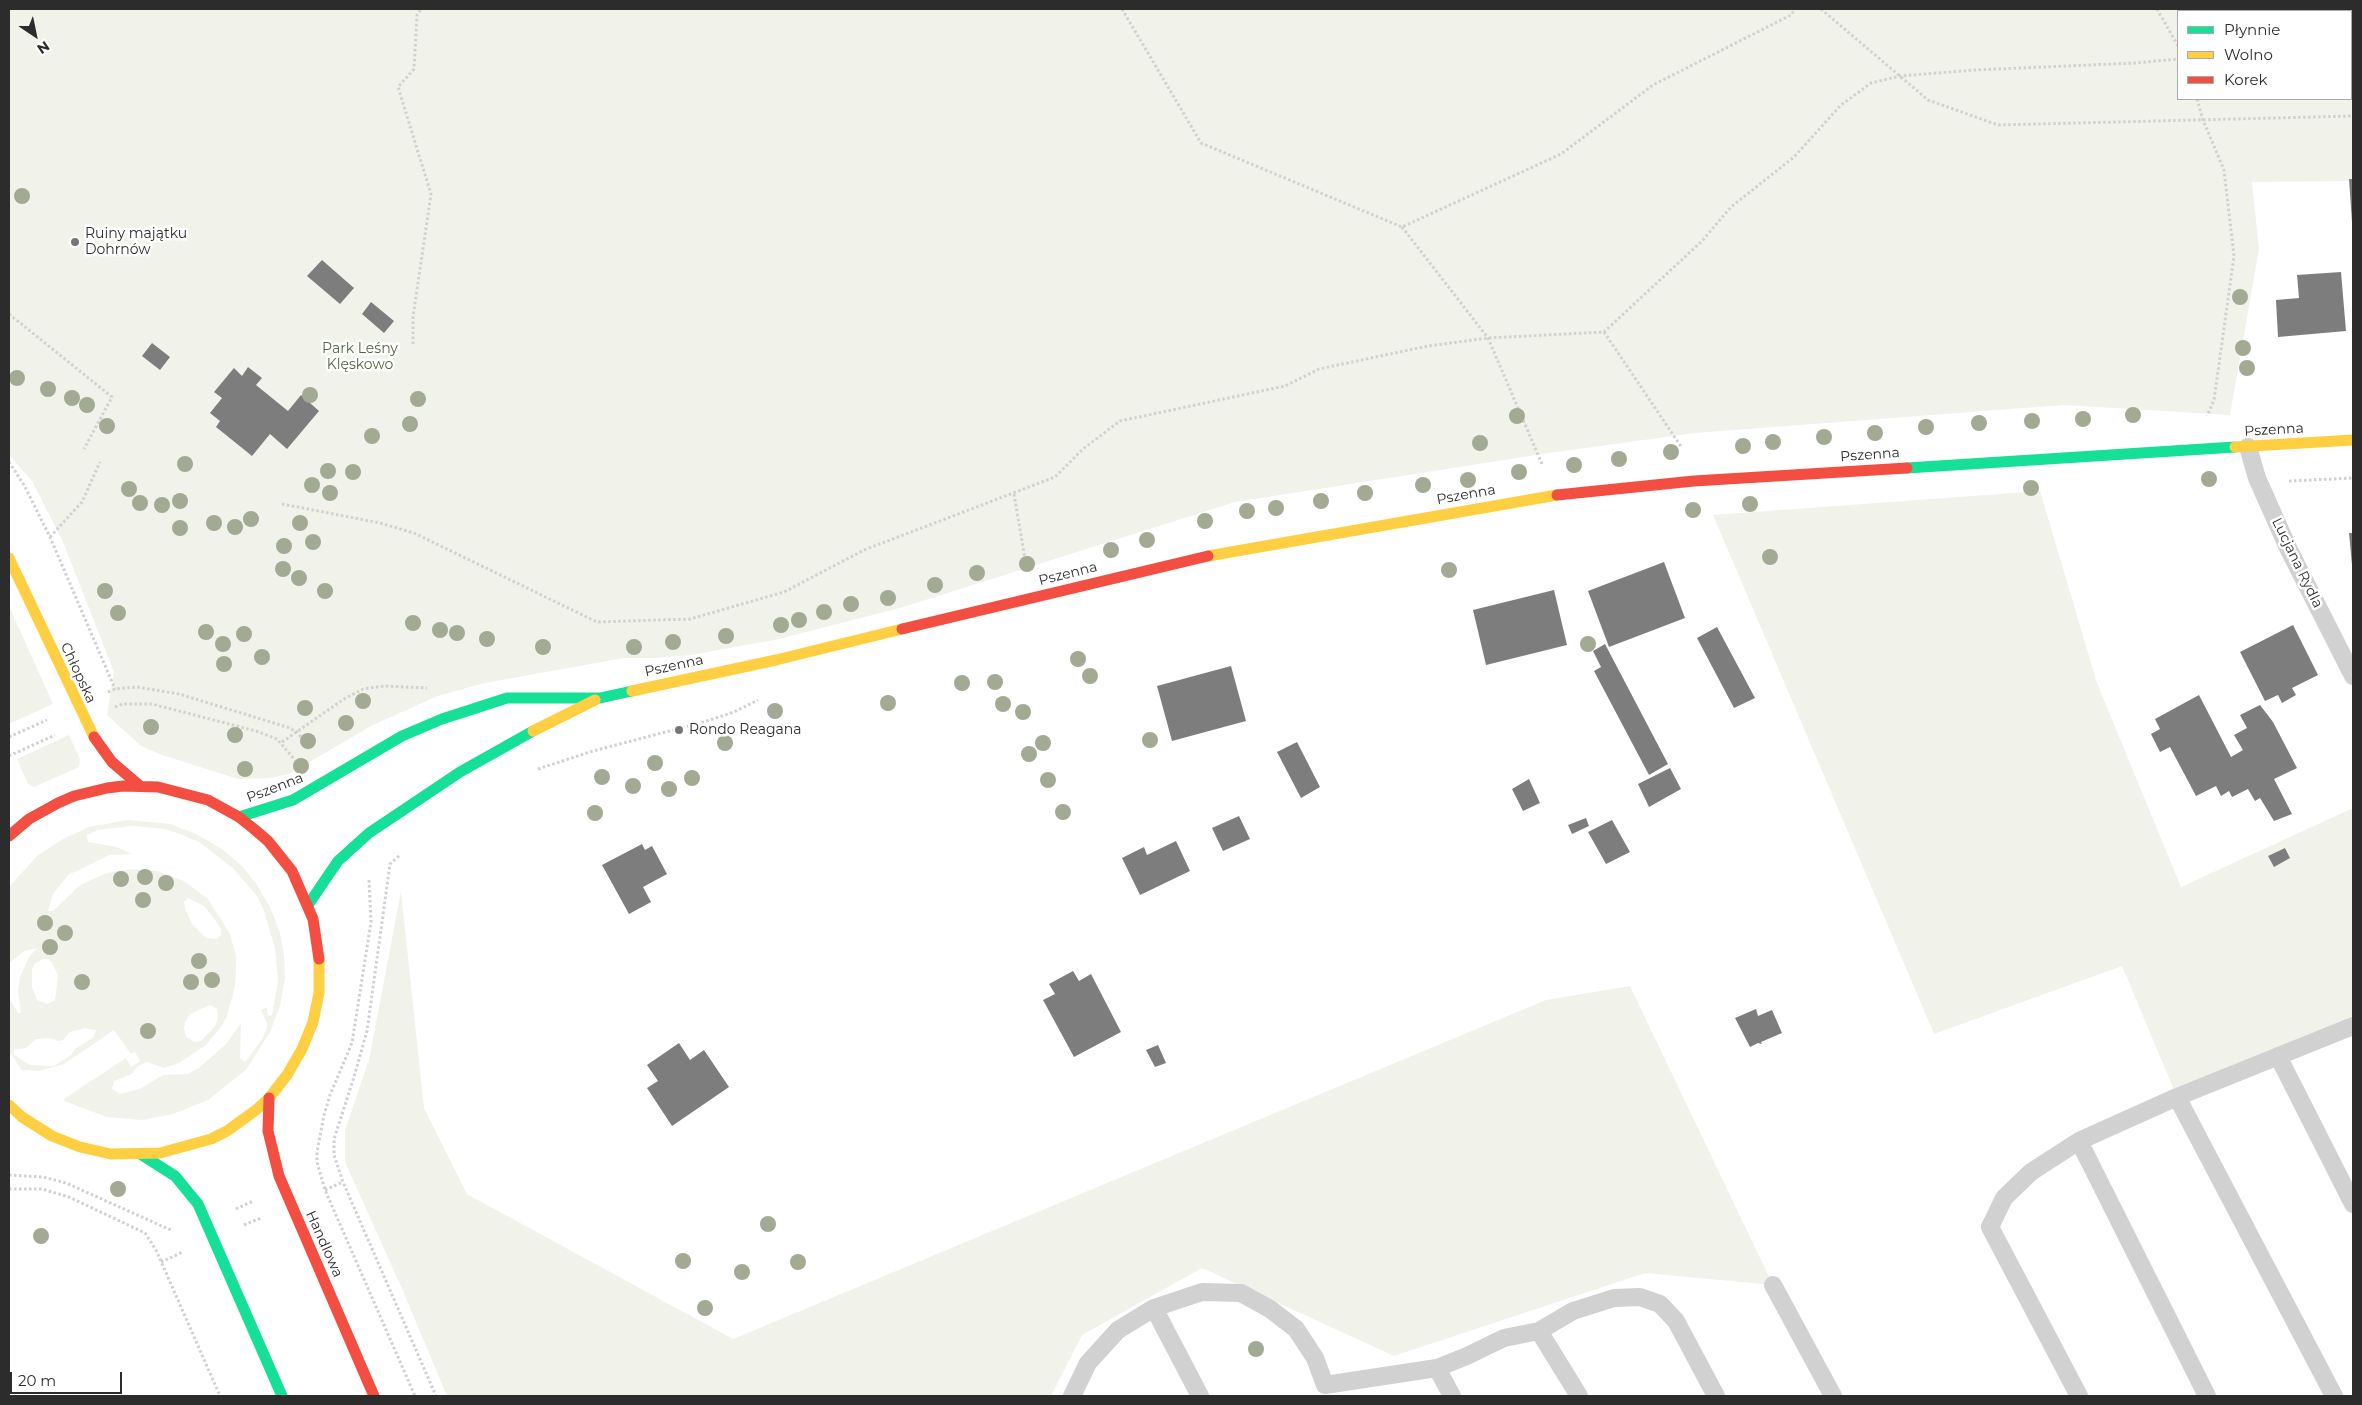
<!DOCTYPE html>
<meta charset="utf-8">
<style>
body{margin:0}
#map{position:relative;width:2362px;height:1405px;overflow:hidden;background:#fff;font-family:Montserrat,sans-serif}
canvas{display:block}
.frame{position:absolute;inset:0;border:10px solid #2c2c2c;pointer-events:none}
.legend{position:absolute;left:2177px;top:10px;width:175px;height:90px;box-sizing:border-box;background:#fff;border:1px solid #ababab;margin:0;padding:6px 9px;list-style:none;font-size:15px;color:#2c2c2c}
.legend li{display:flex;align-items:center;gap:10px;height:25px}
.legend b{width:25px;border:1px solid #ababab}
.north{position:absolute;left:10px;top:10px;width:50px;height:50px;-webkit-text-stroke:4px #fff;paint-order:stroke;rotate:146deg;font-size:14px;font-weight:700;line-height:20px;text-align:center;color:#2c2c2c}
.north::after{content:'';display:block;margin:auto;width:18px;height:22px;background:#2c2c2c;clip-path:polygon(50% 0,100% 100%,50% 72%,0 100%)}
.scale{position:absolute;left:10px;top:1372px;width:112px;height:22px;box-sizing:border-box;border:2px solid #2c2c2c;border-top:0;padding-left:6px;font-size:15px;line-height:18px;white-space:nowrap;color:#2c2c2c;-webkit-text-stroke:4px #fff;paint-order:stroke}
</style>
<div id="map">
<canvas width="2362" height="1405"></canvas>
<div class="frame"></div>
<ul class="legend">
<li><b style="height:6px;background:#16e098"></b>Płynnie</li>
<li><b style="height:6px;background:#ffcf43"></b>Wolno</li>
<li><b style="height:6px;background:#f24e42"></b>Korek</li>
</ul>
<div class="north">N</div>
<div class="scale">20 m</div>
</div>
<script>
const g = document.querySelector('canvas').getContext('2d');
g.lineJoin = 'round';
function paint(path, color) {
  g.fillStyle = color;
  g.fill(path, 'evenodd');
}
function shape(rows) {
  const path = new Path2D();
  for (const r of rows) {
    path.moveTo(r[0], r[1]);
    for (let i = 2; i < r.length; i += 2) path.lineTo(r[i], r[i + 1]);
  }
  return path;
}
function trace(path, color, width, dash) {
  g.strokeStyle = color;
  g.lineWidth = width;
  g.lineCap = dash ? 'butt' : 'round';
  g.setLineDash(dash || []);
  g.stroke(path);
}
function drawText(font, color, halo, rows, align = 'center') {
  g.font = font + ' Montserrat,sans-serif';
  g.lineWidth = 5;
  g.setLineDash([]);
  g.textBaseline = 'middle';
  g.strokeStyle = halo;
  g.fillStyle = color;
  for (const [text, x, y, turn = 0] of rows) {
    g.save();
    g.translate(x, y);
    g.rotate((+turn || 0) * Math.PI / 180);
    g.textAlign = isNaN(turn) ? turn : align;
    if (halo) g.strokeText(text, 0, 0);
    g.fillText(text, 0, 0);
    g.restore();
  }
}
paint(shape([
 [9,9,2353,9,2353,181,2252,182,2259,249,2230,415,2064,405,1695,433,1549,453,1235,502,900,608,779,639,691,655,655,658,624,658,485,683,438,696,373,725,289,774,269,778,238,779,162,755,141,746,107,715,114,672,63,542,32,481,9,455],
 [2178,11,2351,11,2351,99,2178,99],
 [2040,491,2097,683,2181,887,2353,808,2353,1026,2177,1097,2122,966,1934,1034,1713,515],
 [9,606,53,704,9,724],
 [69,735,80,759,79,767,34,787,28,784,17,759],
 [128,820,170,824,196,834,222,849,242,866,257,885,271,909,280,933,284,956,285,978,280,1006,270,1032,246,1070,208,1100,173,1114,142,1120,107,1117,64,1101,65,1098,126,1058,131,1067,140,1061,135,1052,131,1054,114,1030,64,1064,39,1071,22,1070,9,1051,9,998,18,1013,21,1013,18,991,20,977,29,957,37,948,25,951,9,963,9,887,38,855,63,839,89,827],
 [131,826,165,829,180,834,199,842,233,868,257,896,263,908,275,948,278,981,272,1015,269,1016,267,1012,267,1007,261,1010,267,1023,267,1028,261,1041,245,1062,240,1058,241,1023,227,1043,199,1068,187,1074,163,1075,140,1089,120,1094,112,1089,114,1081,132,1074,138,1066,147,1062,164,1068,179,1063,206,1045,221,1027,227,1016,235,986,236,971,236,956,230,934,208,899,184,881,157,871,131,869,107,873,80,885,53,911,48,911,53,894,68,875,110,855,132,854,117,847,88,842,87,835,98,830],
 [188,898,204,906,215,920,221,929,221,935,217,939,206,938,192,924,185,908,184,902],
 [43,959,48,959,52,963,58,975,55,1000,47,1004,37,1000,32,987,32,970,34,964],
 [210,1005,217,1009,218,1018,215,1026,201,1041,195,1042,186,1037,184,1028,185,1022,190,1014],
 [85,1028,96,1030,93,1038,76,1048,71,1055,54,1066,30,1065,13,1054,14,1050,26,1048,36,1039,50,1038,58,1041,63,1040,70,1032],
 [401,891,424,1108,467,1194,733,1339,1546,1000,1630,986,1773,1285,1645,1273,1394,1356,1202,1268,1082,1335,1051,1396,447,1396,403,1291,345,1162,345,1130,369,1060]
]), '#f1f3ea');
paint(shape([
 [2349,179,2353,179,2353,222,2352,222],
 [322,260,354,288,340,304,307,276],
 [2341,272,2346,331,2278,337,2276,300,2299,298,2297,275],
 [371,302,394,321,384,333,362,314],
 [152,343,170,357,160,370,142,356],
 [248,367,262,378,256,385,288,411,301,395,319,411,287,449,270,434,252,456,216,427,220,421,210,413,222,398,214,392,234,368,242,376],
 [2349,533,2353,533,2353,565,2352,565],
 [1664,562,1685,618,1609,647,1588,591],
 [1554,590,1567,645,1486,665,1473,610],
 [2293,625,2318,675,2292,688,2296,695,2282,703,2278,695,2265,701,2240,652],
 [1717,627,1755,698,1734,708,1697,638],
 [1605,644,1668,764,1649,775,1594,671,1601,667,1593,651],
 [1231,666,1246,721,1172,741,1157,686],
 [2199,695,2231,757,2243,750,2234,735,2247,728,2240,715,2260,705,2273,722,2297,768,2274,779,2292,814,2274,821,2260,798,2255,801,2248,789,2232,797,2229,791,2221,796,2216,786,2196,796,2170,747,2160,752,2151,734,2160,729,2155,719],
 [1297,742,1320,787,1301,798,1277,752],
 [1670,768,1681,789,1649,807,1638,784],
 [1529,779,1540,803,1523,811,1512,789],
 [1239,816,1250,839,1223,851,1212,828],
 [1586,818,1589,826,1572,834,1568,825],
 [1612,820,1630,852,1606,864,1588,832],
 [1176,841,1190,871,1140,895,1122,858,1144,847,1147,855],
 [642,844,645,850,652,846,667,874,643,887,651,902,629,914,602,865],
 [2285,848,2290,858,2274,867,2268,856],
 [1073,971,1079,981,1091,974,1121,1032,1074,1057,1043,1000,1055,994,1049,984],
 [1756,1009,1758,1016,1772,1010,1782,1033,1761,1042,1762,1044,1758,1043,1750,1047,1735,1018],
 [679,1043,690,1060,704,1050,729,1087,672,1126,647,1088,658,1081,647,1065],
 [1158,1045,1166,1063,1155,1067,1146,1050]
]), '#7d7d7d');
trace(shape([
 [1122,9,1201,143,1402,227,1561,154,1653,85,1791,15,1795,9],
 [1821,9,1928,100,1998,125,2353,116],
 [2157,9,2178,46],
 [2236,11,2238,9],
 [2197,99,2203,120,2224,170,2234,256,2214,400,2207,416],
 [1402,227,1488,338,1542,464],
 [9,314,112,397,84,449],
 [1604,332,1682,448],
 [413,344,413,317,431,194,398,87,414,69,417,15,421,9],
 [9,462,24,485,50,537,115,689],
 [2289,481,2353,478],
 [1014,494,1026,565],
 [282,504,380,523,414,533,597,622,690,619,784,592,864,550,1055,477,1083,449,1120,421,1285,386,1319,369,1428,346,1488,338,1604,332,1702,241,1731,207,1794,157,1841,105,1871,83,1900,76,1975,70,2135,63,2178,59],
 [50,537,82,502,100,462],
 [108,692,115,689,137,687,179,694,287,727,297,732,310,749],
 [115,707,122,704,152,704,256,731,277,739,295,760],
 [9,737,47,720],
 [282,742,344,699,363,689,384,686,427,688],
 [9,756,55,735],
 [538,769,593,751,704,722,734,712,758,700],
 [399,856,390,864,367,1031,354,1077,334,1139,334,1155,343,1182,436,1396],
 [369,880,371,922,352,1043,330,1095,324,1115,317,1152,317,1162,325,1190,415,1396],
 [9,1175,43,1177,66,1183,173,1231],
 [9,1189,42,1189,69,1197,145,1233,156,1250,220,1396],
 [325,1190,343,1182],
 [236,1209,253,1201],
 [244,1225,261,1218],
 [161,1262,183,1252]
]), '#d1d1d1', 3, [2.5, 2.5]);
trace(shape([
 [2248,447,2257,478,2289,550,2353,676],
 [2278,1056,2353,1204],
 [2177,1097,2334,1396],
 [2079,1141,2207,1396],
 [1773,1285,1833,1396],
 [1154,1308,1200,1396],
 [1539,1331,1579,1396],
 [1437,1368,1452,1396],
 [1072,1396,1088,1363,1118,1330,1154,1308,1202,1292,1241,1293,1270,1309,1296,1329,1315,1358,1325,1385,1437,1368,1467,1356,1504,1338,1539,1331,1573,1311,1614,1298,1640,1297,1660,1304,1676,1321,1716,1396],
 [2079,1396,1990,1227,2004,1198,2031,1172,2079,1141,2177,1097,2353,1026]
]), '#d1d1d1', 18);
trace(shape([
 [1907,468,2235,447],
 [239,817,293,800,402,736,442,719,507,698,600,698,632,691],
 [308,905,338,861,369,833,460,772,533,731],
 [142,1155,175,1176,198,1204,282,1396]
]), '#16e098', 11);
trace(shape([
 [2235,447,2353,440],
 [1208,556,1557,495],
 [9,558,94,737],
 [632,691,776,660,902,629],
 [533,731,595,700],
 [9,1105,22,1117,52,1136,80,1147,111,1154,160,1153,211,1139,227,1131,256,1110,269,1098,287,1075,302,1049,313,1022,319,993,319,959]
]), '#ffcf43', 11);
trace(shape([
 [1557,495,1694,481,1907,468],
 [902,629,1208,556],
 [94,737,112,762,140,786],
 [9,836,29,819,58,803,74,796,107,788,123,786,158,787,208,800,239,817,254,829,268,841,292,871,313,919,319,959],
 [269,1098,268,1131,279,1176,374,1396]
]), '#f24e42', 11);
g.fillStyle = '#a2aa94';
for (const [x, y] of [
 [22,196],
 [2240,297],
 [2243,348],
 [2247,368],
 [17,378],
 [48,389],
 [310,395],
 [72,398],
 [418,399],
 [87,405],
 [2133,415],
 [1517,416],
 [2083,419],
 [2032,421],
 [1979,423],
 [410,424],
 [107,426],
 [1926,427],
 [1875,433],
 [372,436],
 [1824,437],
 [1773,442],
 [1480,443],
 [1743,446],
 [1671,452],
 [1619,459],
 [185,464],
 [1574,465],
 [328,471],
 [353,472],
 [1519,472],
 [2209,479],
 [1468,480],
 [312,485],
 [1423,485],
 [2031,488],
 [129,489],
 [330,493],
 [1365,493],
 [180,501],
 [1321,501],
 [140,503],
 [1750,504],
 [162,505],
 [1276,508],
 [1693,510],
 [1247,511],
 [251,519],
 [1205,521],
 [214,523],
 [300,523],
 [235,527],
 [180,528],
 [1147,540],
 [313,542],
 [284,546],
 [1111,550],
 [1770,557],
 [1027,564],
 [283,569],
 [1449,570],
 [977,573],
 [299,578],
 [935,585],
 [105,591],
 [325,591],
 [888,598],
 [851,604],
 [824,612],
 [118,613],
 [799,620],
 [413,623],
 [781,625],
 [440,630],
 [206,632],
 [457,633],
 [244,634],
 [726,636],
 [487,639],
 [673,642],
 [223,644],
 [1588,644],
 [543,647],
 [634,647],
 [262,657],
 [1078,659],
 [224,664],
 [1090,676],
 [995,682],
 [962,683],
 [363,701],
 [888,703],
 [1003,704],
 [305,708],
 [775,711],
 [1023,712],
 [346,723],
 [151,727],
 [235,735],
 [1150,740],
 [308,741],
 [725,743],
 [1043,743],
 [1029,754],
 [655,763],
 [301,766],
 [245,769],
 [602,777],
 [692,778],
 [1048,780],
 [633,786],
 [669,789],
 [1063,812],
 [595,813],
 [145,877],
 [121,879],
 [166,883],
 [143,900],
 [45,923],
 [65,933],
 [50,947],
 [199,961],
 [212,980],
 [82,982],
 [191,982],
 [148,1031],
 [118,1189],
 [768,1224],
 [41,1236],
 [683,1261],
 [798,1262],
 [742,1272],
 [705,1308],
 [1256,1349]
]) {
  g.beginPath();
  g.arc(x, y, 8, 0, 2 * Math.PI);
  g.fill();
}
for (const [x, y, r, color] of [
 [75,242,5,"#767676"],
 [679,730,5,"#767676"]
]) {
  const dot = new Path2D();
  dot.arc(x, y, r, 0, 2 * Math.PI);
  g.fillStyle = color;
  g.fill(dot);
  trace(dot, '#fff', 2);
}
drawText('14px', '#2c2c2c', '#fff', [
 ["Ruiny majątku",85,234],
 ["Dohrnów",85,250],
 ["Rondo Reagana",689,730]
], 'left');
drawText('14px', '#56653c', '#fff', [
 ["Park Leśny",360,349],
 ["Klęskowo",360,365]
]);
drawText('14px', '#2c2c2c', '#fff', [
 ["Pszenna",2274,430,-3],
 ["Pszenna",1870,455,-4],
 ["Pszenna",1466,495,-10],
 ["Lucjana Rydla",2297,563,64],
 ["Pszenna",1068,574,-14],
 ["Pszenna",674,666,-12],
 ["Chłopska",78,673,65],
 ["Pszenna",275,788,-21],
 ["Handlowa",324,1244,66]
]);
</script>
